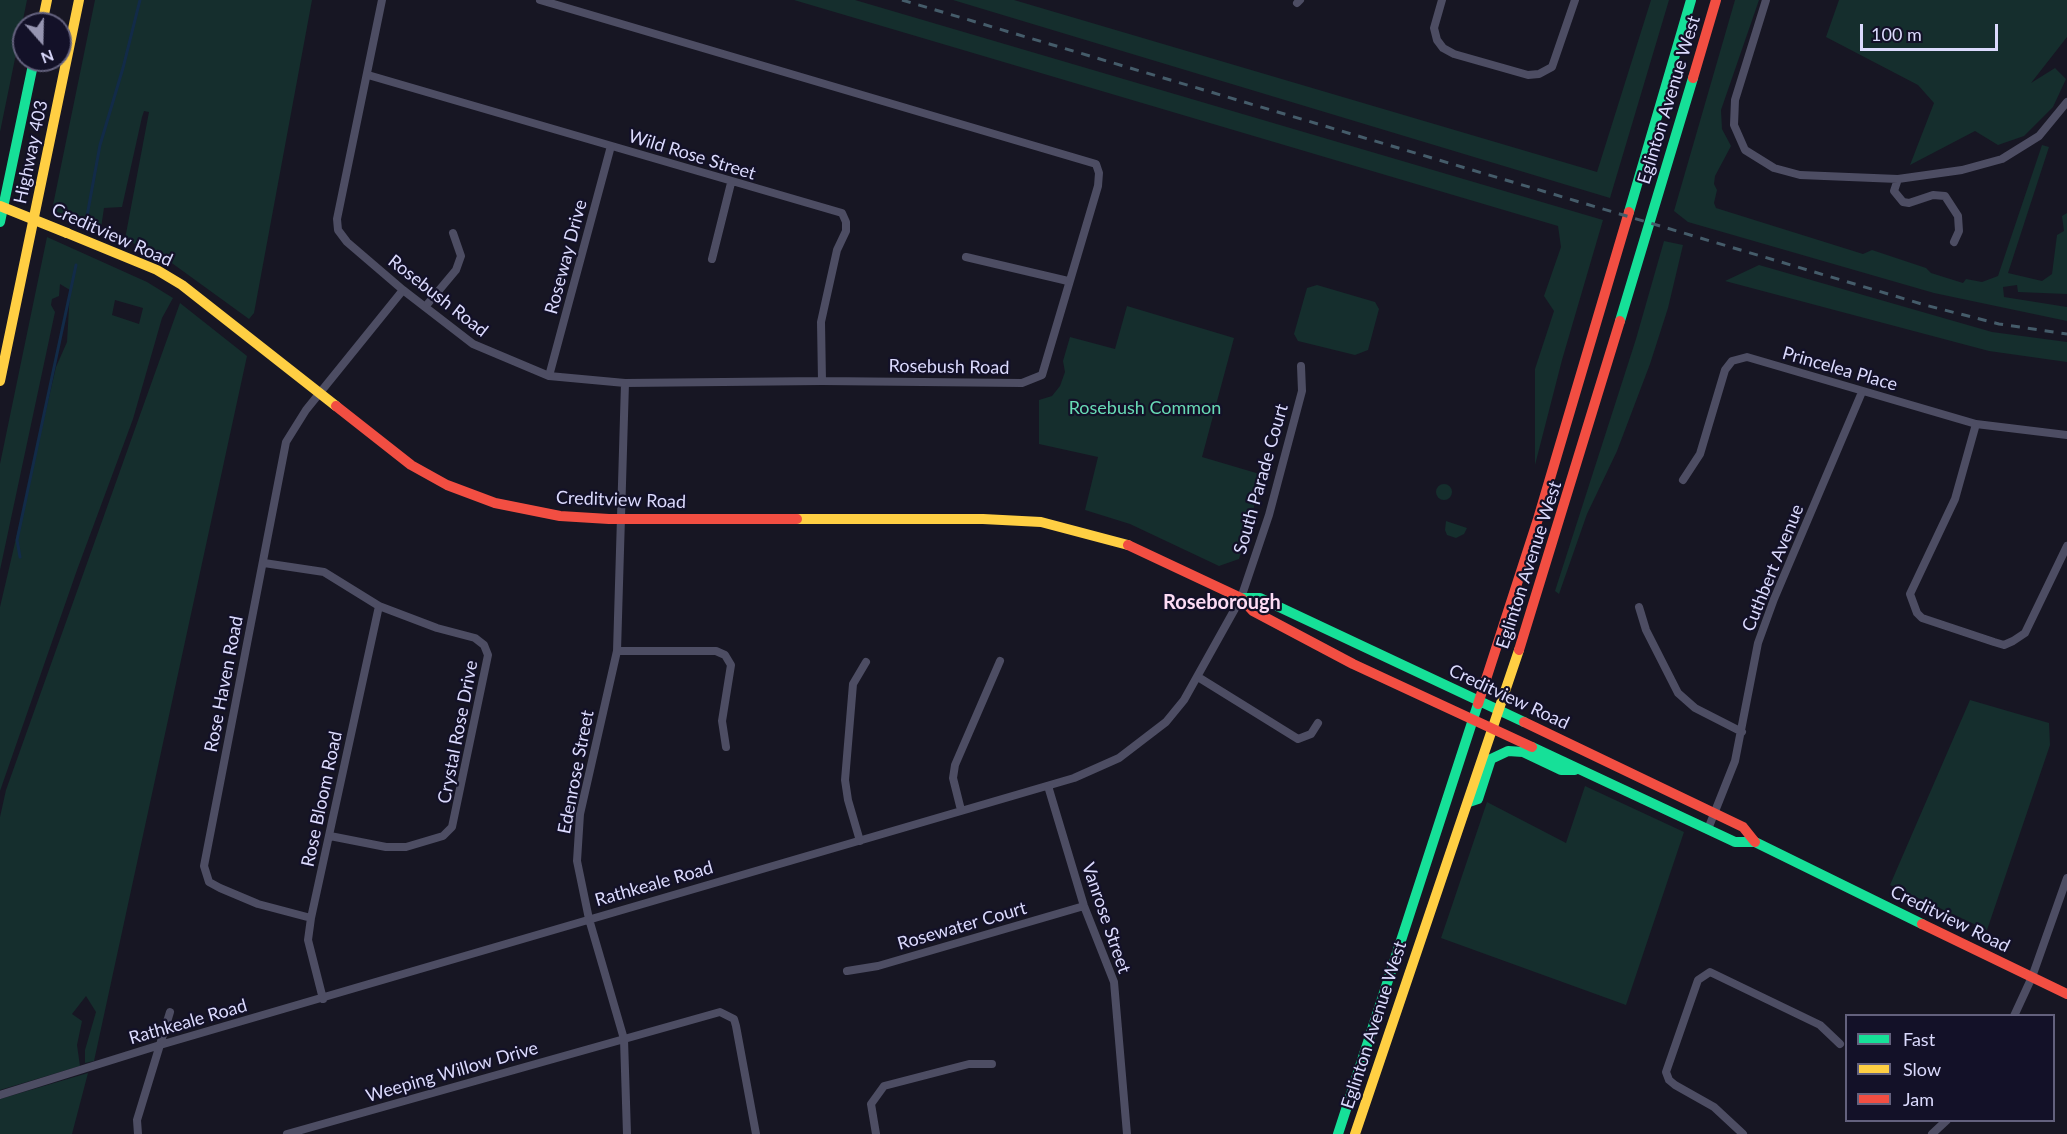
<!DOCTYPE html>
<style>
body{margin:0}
#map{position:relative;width:2067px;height:1134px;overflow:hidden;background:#171623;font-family:Lato,sans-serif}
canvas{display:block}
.legend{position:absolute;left:1845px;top:1014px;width:210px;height:108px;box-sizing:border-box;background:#131128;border:2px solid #63617d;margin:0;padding:8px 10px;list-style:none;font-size:18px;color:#dbdafd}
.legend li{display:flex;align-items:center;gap:12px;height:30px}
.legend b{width:30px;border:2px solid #63617d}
.north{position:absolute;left:12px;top:12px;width:60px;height:60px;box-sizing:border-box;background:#131128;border:2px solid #63617d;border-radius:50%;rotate:160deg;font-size:16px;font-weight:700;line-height:24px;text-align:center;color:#dbdafd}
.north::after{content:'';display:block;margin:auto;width:21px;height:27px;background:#9695b1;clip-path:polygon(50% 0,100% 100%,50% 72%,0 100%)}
.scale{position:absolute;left:1860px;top:24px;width:138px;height:27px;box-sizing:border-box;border:3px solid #dbdafd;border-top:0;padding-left:8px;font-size:18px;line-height:21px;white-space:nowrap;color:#dbdafd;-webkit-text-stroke:4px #131128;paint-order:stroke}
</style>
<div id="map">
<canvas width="2067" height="1134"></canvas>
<ul class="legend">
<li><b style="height:8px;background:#16e098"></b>Fast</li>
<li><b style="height:8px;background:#ffcf43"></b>Slow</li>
<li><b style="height:8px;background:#f24e42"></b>Jam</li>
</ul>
<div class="north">N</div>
<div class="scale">100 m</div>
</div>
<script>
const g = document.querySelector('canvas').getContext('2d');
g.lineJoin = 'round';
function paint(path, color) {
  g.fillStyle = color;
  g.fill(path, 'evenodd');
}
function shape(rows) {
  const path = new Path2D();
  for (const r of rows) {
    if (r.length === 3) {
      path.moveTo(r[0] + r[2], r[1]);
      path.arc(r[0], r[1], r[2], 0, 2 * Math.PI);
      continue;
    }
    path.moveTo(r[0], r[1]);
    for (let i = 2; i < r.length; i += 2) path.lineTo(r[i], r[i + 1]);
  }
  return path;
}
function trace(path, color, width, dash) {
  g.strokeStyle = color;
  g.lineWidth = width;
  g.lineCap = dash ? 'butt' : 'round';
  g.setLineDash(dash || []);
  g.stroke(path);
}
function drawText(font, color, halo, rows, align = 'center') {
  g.font = font + ' Lato,sans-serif';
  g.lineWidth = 4.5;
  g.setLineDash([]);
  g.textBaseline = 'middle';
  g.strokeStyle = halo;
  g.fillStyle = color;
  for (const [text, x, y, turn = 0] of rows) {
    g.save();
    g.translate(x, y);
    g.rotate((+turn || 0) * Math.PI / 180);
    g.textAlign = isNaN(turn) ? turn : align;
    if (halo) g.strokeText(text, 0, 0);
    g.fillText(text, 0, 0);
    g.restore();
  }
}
paint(shape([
 [0,0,27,0,0,132],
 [95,0,312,0,254,313,249,319,169,261,125,239,149,112,144,111,142,117,122,207,104,208,101,228,52,210],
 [794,0,855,0,1603,220,1562,360,1535,465,1535,369,1554,311,1544,296,1561,247,1558,226],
 [953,0,1014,0,1597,172,1651,0,1669,0,1610,198],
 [1735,0,1759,0,1721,110,1722,129,1731,146,1715,176,1714,184,1717,190,1714,203,1716,208,1863,254,1872,250,1926,268,1931,273,1963,283,1966,279,1982,282,1998,276,2042,145,2049,147,2008,273,2042,281,2052,274,2057,235,2064,231,2062,216,2067,213,2067,294,2018,292,2017,285,2003,287,2004,297,2067,307,2067,321,1934,293,1688,222,1674,211],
 [1839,0,2067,0,2067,37,2031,83,2055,68,2066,79,2053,107,2024,136,1998,145,1975,131,1910,165,1934,103,1918,85,1826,37],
 [47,237,147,282,173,298,162,318,133,419,77,570,0,791,0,607,56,367,67,342,70,290,60,284,59,296,52,299,51,305,55,312,0,570,0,464],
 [115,300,143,308,139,324,112,315],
 [1664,241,1683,245,1668,308,1650,364,1617,451,1587,514,1559,594,1555,591,1636,339],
 [1759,265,1992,332,2067,342,2067,362,1989,351,1725,281],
 [1317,285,1375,302,1379,309,1368,350,1355,355,1298,341,1294,334,1307,288],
 [180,303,247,356,94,1061,85,1063,85,1050,96,1012,86,996,72,1014,82,1021,77,1045,80,1066,0,1090,0,817,6,790],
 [1127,306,1234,338,1202,457,1263,475,1239,559,1219,566,1130,524,1085,510,1098,457,1039,444,1039,400,1052,396,1060,386,1065,372,1063,361,1070,337,1115,349],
 [1444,492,8],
 [1446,521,1467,528,1464,534,1456,538,1447,535,1445,530],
 [1970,700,2049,723,2050,745,1987,930,1890,885],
 [1585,786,1684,832,1626,1005,1441,938,1487,802,1566,843],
 [88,1073,72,1134,0,1134,0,1099]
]), '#152e2d');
trace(shape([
 [87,216,100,145,123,68,140,0],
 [20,557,17,540,76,265]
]), '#122b48', 3);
trace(shape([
 [382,0,337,219,338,230,347,242,403,290,473,344,549,376,625,383,822,381,1022,383,1042,375,1098,186,1099,173,1096,164,540,0],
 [1442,0,1434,28,1437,40,1443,48,1454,54,1528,75,1539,74,1552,67,1575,0],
 [1766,0,1735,100,1734,125,1745,150,1774,168,1800,175,1898,179,1962,170,2002,159,2039,136,2067,102],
 [1297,3,1300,0],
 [368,75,842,213,846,222,846,231,837,250,821,322,822,381],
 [1898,179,1894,191,1903,202,1909,203,1933,195,1945,196,1958,216,1959,231,1954,242],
 [966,257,1068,281],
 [712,259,731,183],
 [425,307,456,270,461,256,453,233],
 [549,376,611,146],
 [625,383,617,651,580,814,577,861,589,919,624,1039,627,1134],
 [1976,424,1955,499,1910,594,1917,613,1922,618,1994,642,2004,645,2013,641,2025,633,2067,546],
 [1683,480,1700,454,1725,370,1732,361,1747,357,1976,424,2067,435],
 [264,563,324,572,379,606,437,628,475,638,484,645,488,655,452,827,443,836,406,847,386,847,330,836],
 [1639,607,1646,630,1678,693,1695,708,1742,732],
 [617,651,716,651,725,655,731,665,722,721,726,747],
 [1198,677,1298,739,1311,734,1318,723],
 [1048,786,1084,906,1114,982,1127,1134],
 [961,810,953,778,955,765,1000,661],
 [1708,829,1735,761,1758,643,1774,599,1862,392],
 [860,841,848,800,845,780,853,684,866,662],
 [311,918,258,904,220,888,209,882,204,866,286,442,306,410,403,290],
 [847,971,878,966,1084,906],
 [323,999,308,940,311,918,379,606],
 [2014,1016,2032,977,2067,878],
 [0,1095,160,1045,1074,778,1119,758,1166,722,1184,700,1241,598,1269,515,1302,391,1301,366],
 [138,1134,137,1120,170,1012],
 [287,1134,720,1012,734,1019,736,1026,756,1134],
 [876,1134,871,1104,884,1086,969,1064,992,1064],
 [1743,1134,1714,1107,1675,1085,1669,1080,1666,1072,1698,980,1710,972,1820,1025,1840,1044],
 [1932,1134,1947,1120]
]), '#4d4d63', 8);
trace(shape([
 [1629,212,1691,0],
 [0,222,34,60],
 [1620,321,1693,78],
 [1241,598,1260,598,1524,722],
 [1532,747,1735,842,1755,842,1922,924],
 [1469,802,1478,799,1491,759,1508,751,1523,752,1561,770,1575,770],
 [1338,1134,1478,704]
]), '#16e098', 10);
trace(shape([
 [42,24,47,0],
 [67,233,157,270,182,285,336,406],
 [0,381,79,0],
 [797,519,983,519,1041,522,1128,545],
 [1355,1134,1519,650]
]), '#ffcf43', 10);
trace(shape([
 [1693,78,1716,0],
 [336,406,411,465,447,485,495,503,560,516,609,519,797,519],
 [1128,545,1241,598,1253,611,1353,664,1532,747],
 [1519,650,1620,321],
 [1478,704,1538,519,1629,212],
 [1524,722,1743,827,1755,842],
 [1922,924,2067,994]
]), '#f24e42', 10);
trace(shape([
 [902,0,1925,305,1999,324,2067,334]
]), '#455c6a', 3, [9, 8]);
trace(shape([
 [0,206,67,233]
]), '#ffcf43', 10);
drawText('18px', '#dbdafd', '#131128', [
 ["Eglinton Avenue West",1669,100,-73],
 ["Highway 403",31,152,-78],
 ["Wild Rose Street",692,155,17],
 ["Creditview Road",112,235,24],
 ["Roseway Drive",566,257,-75],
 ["Rosebush Road",438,296,38],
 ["Rosebush Road",949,367,1],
 ["Princelea Place",1840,369,16],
 ["South Parade Court",1261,479,-74],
 ["Creditview Road",621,500,2],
 ["Eglinton Avenue West",1529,565,-72],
 ["Cuthbert Avenue",1773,568,-68],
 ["Rose Haven Road",224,684,-79],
 ["Creditview Road",1509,697,25],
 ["Crystal Rose Drive",458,732,-79],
 ["Edenrose Street",576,772,-79],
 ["Rose Bloom Road",322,799,-78],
 ["Rathkeale Road",654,884,-16],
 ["Vanrose Street",1106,918,71],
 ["Creditview Road",1950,919,26],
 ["Rosewater Court",962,926,-16],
 ["Rathkeale Road",188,1022,-16],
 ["Eglinton Avenue West",1374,1025,-72],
 ["Weeping Willow Drive",452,1072,-16]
]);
drawText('18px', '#68dbb5', '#131128', [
 ["Rosebush Common",1145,408]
]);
drawText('bold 20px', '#fddcf4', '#131128', [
 ["Roseborough",1222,603]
]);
</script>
